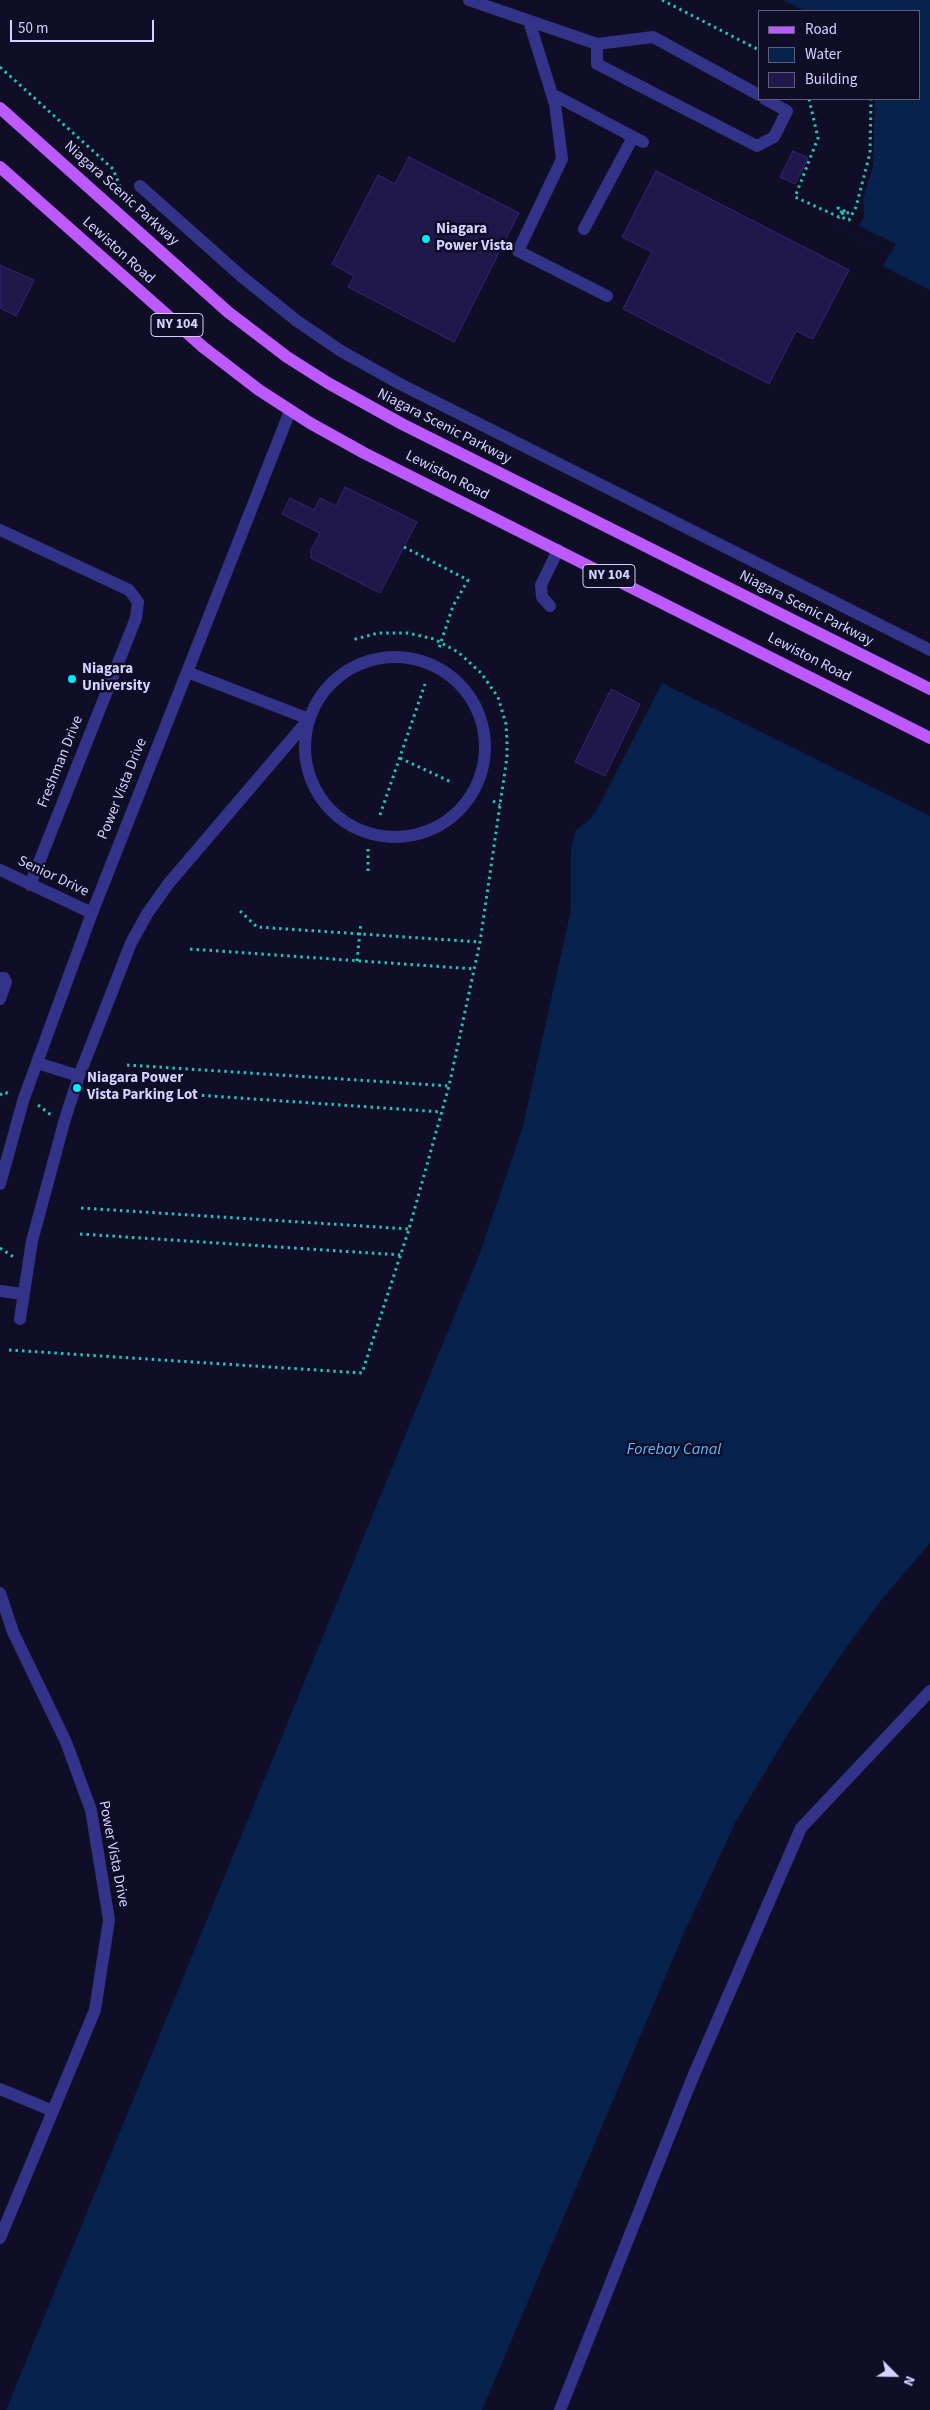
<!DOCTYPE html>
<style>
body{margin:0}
#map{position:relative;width:930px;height:2410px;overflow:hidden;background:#100d27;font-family:"Source Sans 3",sans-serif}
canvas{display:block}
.legend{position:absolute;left:758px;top:10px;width:162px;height:90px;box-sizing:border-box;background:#100d27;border:1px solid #5f5c7d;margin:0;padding:6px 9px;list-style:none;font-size:15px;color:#d6d2ff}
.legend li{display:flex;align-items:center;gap:10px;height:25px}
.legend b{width:25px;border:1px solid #5f5c7d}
.north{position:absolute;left:870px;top:2350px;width:50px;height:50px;-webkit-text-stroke:4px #100d27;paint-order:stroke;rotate:113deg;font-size:14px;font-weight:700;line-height:20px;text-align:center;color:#d6d2ff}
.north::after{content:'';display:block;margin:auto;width:18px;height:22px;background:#d6d2ff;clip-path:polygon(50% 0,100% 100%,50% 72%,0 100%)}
.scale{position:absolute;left:10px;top:20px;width:144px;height:22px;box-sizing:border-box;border:2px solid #d6d2ff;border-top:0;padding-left:6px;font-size:15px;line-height:18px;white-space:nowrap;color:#d6d2ff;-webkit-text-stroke:4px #100d27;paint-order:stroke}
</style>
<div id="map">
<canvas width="930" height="2410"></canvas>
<ul class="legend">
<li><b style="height:6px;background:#bc59ff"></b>Road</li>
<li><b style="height:14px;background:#07224c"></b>Water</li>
<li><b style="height:14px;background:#20174a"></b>Building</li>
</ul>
<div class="north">N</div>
<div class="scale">50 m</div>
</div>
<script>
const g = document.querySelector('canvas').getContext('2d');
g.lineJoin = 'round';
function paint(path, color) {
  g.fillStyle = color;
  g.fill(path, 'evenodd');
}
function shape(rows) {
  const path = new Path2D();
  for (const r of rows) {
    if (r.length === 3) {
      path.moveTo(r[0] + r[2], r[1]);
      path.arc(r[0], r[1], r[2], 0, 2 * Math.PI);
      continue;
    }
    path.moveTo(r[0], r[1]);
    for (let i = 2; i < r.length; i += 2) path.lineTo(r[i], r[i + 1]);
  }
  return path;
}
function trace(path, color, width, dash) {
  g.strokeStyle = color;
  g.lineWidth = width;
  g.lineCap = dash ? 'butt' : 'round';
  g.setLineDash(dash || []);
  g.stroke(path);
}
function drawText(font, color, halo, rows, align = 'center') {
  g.font = font + ' "Source Sans 3",sans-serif';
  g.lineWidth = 5;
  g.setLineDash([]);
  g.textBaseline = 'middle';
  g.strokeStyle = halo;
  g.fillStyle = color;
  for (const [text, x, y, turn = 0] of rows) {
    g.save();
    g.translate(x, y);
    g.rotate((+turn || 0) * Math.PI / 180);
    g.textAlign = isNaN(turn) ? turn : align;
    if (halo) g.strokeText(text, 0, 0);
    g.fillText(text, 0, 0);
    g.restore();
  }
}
paint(shape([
 [783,0,930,0,930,290,883,266,890,253,839,229,857,197,866,158,867,99,919,99,919,11,806,11],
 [662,683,930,816,930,1543,882,1599,838,1659,789,1732,736,1821,683,1935,482,2410,6,2410,480,1253,523,1126,571,910,571,849,576,830,588,821,597,810]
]), '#07224c');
paint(shape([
 [867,99,875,99,873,166,863,199,864,217,859,226,896,244,891,253,839,229,857,197,866,158]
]), '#100d27');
const building = shape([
 [793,151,808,158,795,184,780,177,793,151],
 [409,157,519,213,454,342,348,287,354,276,332,264,378,175,395,184,409,157],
 [656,171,849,270,813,339,796,331,769,384,623,309,652,252,622,237,656,171],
 [0,265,34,280,16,316,0,308,0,265],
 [345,487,417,522,380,593,311,558,311,550,320,533,282,514,290,498,314,510,320,498,336,506,345,487],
 [611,689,640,704,605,776,575,762,611,689]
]);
paint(building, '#20174a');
trace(building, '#342678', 1);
trace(shape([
 [662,0,759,50],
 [0,67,113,169,121,189,126,193],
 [809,99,818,138,795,197,839,217,842,211,838,208,849,213,843,212,841,217,849,220,856,207,870,153,871,99],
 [404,547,468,580,453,606,438,651],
 [400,758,453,783],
 [493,801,500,805],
 [380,815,425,684],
 [368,849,368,871],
 [240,911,257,927,480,942],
 [190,949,475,969],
 [357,961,361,922],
 [127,1065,449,1086],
 [124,1090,442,1112],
 [0,1095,4,1092,10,1094],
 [38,1105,51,1115],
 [81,1208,409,1229],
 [80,1234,401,1255],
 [0,1248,15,1258],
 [9,1350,362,1373,409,1229,449,1086,480,942,507,757,507,741,506,724,498,697,481,673,458,652,434,639,408,633,378,633,352,640]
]), '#23c3b5', 3, [2.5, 4]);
trace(shape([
 [469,0,597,44,653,37,759,95],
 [529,21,555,104,562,159,518,251,607,296],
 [597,44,597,64,757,146,774,137,787,111,765,99],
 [552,94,643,142],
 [140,186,241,276,297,321,341,351,400,384,930,650],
 [584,229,633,137],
 [0,530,129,590,138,602,136,618,30,885],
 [550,606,542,597,541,585,558,550],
 [395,747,90],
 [0,870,92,913],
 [0,978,4,978,6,982,0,999],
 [37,1063,79,1076],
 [0,1184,24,1098,92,913,290,411],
 [0,1291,23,1294],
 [20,1319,32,1241,65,1119,79,1076,131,943,147,914,169,883,309,719,187,672],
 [0,1593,13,1632,66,1742,91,1810,109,1920,95,2010,0,2238],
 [0,2089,53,2111],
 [560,2410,692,2079,801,1828,930,1691]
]), '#34338a', 12);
trace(shape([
 [0,108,228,312,287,357,328,383,402,424,930,689],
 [0,167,203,347,259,390,310,423,364,453,930,738]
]), '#bc59ff', 12);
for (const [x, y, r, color] of [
 [426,239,5,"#00ebfd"],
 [72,679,5,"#00ebfd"],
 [77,1088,5,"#00ebfd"]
]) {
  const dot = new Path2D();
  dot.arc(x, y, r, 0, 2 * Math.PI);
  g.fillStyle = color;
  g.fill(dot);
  trace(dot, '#100d27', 2);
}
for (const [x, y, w] of [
 [177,325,52],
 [609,576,52]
]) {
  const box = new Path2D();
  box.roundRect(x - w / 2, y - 11.5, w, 23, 4);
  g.fillStyle = '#100d27';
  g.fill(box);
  trace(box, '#d6d2ff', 1);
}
drawText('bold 14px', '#d6d2ff', null, [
 ["NY 104",177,325],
 ["NY 104",609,576]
]);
drawText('15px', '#d6d2ff', '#100d27', [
 ["Niagara Scenic Parkway",121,194,42],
 ["Lewiston Road",118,251,42],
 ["Niagara Scenic Parkway",444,427,27],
 ["Lewiston Road",447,476,27],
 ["Niagara Scenic Parkway",806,609,27],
 ["Lewiston Road",809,658,27],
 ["Freshman Drive",61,762,-68],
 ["Power Vista Drive",123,789,-68],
 ["Senior Drive",53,877,25],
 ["Power Vista Drive",113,1854,79]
]);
drawText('bold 15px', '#d6d2ff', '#100d27', [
 ["Niagara",436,230],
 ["Power Vista",436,247],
 ["Niagara",82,670],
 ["University",82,687],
 ["Niagara Power",87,1079],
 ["Vista Parking Lot",87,1096]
], 'left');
drawText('italic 16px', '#60baff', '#100d27', [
 ["Forebay Canal",674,1450]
]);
</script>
